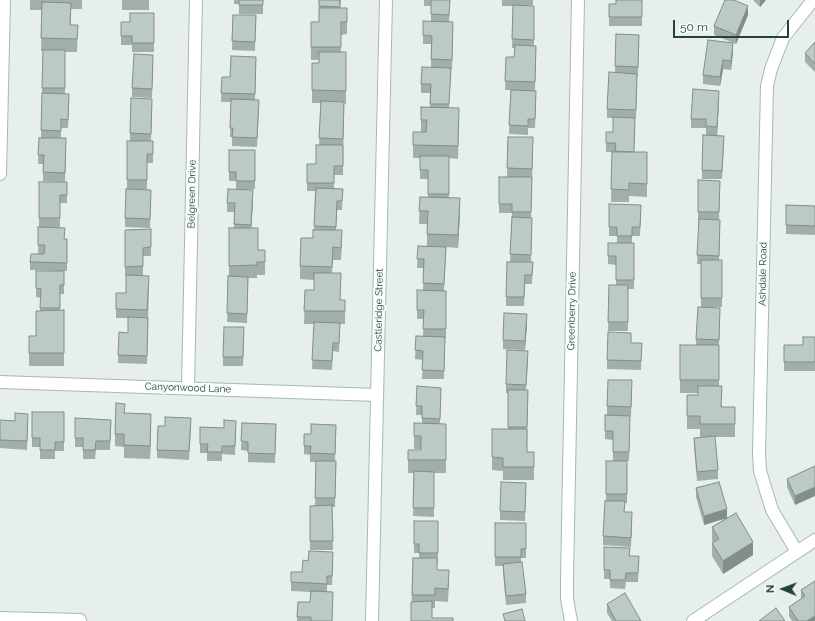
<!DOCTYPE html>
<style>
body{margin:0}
#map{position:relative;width:815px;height:621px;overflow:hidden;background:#e6efeb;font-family:Raleway,sans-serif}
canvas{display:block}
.north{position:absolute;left:763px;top:569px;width:40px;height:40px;-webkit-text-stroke:3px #f7fbf9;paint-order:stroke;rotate:271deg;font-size:11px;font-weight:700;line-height:16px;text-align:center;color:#24423a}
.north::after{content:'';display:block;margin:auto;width:14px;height:18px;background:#24423a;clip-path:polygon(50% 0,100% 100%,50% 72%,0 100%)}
.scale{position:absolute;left:673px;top:20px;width:116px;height:18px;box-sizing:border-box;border:2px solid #24423a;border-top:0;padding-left:5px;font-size:12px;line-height:14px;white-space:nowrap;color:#24423a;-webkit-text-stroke:3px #f7fbf9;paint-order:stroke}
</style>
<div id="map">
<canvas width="815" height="621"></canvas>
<div class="north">N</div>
<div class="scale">50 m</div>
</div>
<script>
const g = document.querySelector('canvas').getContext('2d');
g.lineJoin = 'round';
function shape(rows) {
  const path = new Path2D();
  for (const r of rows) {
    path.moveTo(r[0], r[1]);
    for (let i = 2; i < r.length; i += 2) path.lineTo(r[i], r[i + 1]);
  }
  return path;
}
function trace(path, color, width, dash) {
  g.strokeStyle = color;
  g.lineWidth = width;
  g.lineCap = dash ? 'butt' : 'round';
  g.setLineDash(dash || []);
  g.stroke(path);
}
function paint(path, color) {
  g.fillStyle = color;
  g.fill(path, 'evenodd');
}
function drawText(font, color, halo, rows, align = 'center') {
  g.font = font + ' Raleway,sans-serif';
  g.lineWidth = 4;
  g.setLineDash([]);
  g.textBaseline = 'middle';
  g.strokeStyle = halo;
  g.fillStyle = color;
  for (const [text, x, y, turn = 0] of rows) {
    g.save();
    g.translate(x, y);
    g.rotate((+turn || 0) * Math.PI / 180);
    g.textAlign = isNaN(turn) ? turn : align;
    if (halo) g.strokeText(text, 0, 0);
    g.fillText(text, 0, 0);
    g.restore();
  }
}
const street = shape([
 [0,174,4,0],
 [0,382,377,395],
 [188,388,196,0],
 [797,552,772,510,760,471,759,453,767,86,771,69,783,38,813,0],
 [0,618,80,620,80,621],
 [571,621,567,599,567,578,578,0]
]);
const secondary = shape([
 [372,621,386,0],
 [693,621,815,540]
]);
trace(street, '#a8b8b2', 14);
trace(secondary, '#a4bbb3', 14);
trace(street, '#fff', 12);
trace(secondary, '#fff', 12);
paint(shape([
 [30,0,82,0,82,9,71,9,71,25,78,25,77,52,65,52,65,94,69,103,68,128,61,128,61,138,66,147,65,182,43,181,43,164,38,164,39,138,41,138,42,93,43,51,41,51,42,10,30,10],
 [122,0,149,0,149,10,122,10],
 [234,0,263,0,263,14,239,14,239,4,234,4],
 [319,0,341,0,340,8,347,8,347,34,341,35,341,52,346,52,346,104,344,103,343,175,334,175,334,189,343,189,342,210,337,210,336,230,342,243,341,260,333,260,332,273,340,300,345,300,345,324,340,324,339,352,333,351,332,370,312,369,314,324,304,324,305,290,314,290,314,280,300,279,300,266,313,238,314,230,315,191,307,191,307,164,316,164,319,145,321,103,312,103,312,90,319,63,319,60,311,60,311,22,319,22],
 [424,0,450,0,449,22,453,31,452,69,451,69,449,108,459,121,458,159,449,158,449,198,460,211,458,248,446,247,444,291,446,291,446,338,445,338,444,379,422,379,423,360,415,359,416,336,423,336,424,319,417,319,417,310,423,290,424,268,417,268,418,246,427,246,427,224,419,224,420,197,428,197,428,179,420,179,420,158,413,158,413,145,421,132,421,107,430,107,430,93,421,93,421,84,431,67,431,44,423,44,423,35,431,22,431,6,424,6],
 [502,0,533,0,533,5,525,5,534,6,534,46,536,55,535,91,536,100,535,128,528,128,528,135,509,134,511,90,505,90,506,57,514,57,515,48,512,48,513,6,502,6],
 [642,0,642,26,609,26,609,4,616,4],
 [753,0,766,0,760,7],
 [154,13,154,52,132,52,132,45,121,45,121,22,130,22],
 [233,15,256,15,255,51,232,50],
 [748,15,736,44,714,35,714,26],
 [616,34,639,35,638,76,637,76,636,118,635,118,634,152,647,152,647,197,629,196,629,202,611,202,612,152,606,152,606,143,613,132,613,118,607,118,607,109,615,73],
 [815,42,815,72,805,62,805,53],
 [733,52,731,70,723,69,720,86,703,84,703,75],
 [256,57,255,100,259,109,257,147,232,146,232,137,230,137,231,102,221,102,222,77,230,77],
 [153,64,152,98,132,97,132,88],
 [719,100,717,135,724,145,722,179,702,179,702,170,706,135,706,128,691,128,691,119],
 [152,108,151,141,153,141,153,163,147,163,147,189,127,189,127,141,130,141,130,133],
 [508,137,533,146,531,218,532,227,531,262,533,262,532,284,525,284,524,306,506,306,506,297,510,262,512,213,499,213,499,177,507,177],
 [229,150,255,150,255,189,238,190,253,199,251,228,258,250,265,250,265,275,257,275,257,278,248,278,247,323,227,322,229,276,229,228,234,228,234,212,227,212,227,203,236,189,236,181,229,181],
 [698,180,720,181,719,220,720,229,719,260,722,260,722,307,701,307,701,264,697,264,699,221,698,221],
 [39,182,67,182,67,203,60,203,60,227,41,227,65,239,67,239,67,271,64,271,64,294,60,294,60,310,64,310,64,366,29,366,29,336,36,336,40,311,41,298,36,297,36,271,60,271,30,270,30,262,38,254,39,227],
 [151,199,150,228,125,227,125,218],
 [609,204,641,214,640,236,632,236,632,243,634,243,634,289,628,289,628,331,608,331,609,285,616,285,616,265,608,264,608,243,617,243,617,236,609,236],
 [786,205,815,206,815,235,786,234],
 [151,229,151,256,143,256,143,275,127,275,149,285,147,364,118,363,118,355,128,333,128,318,116,318,116,293,126,293,126,275,125,275,125,230],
 [720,317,719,345,719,386,722,407,735,407,735,437,715,437,718,470,718,479,697,481,694,447,694,438,710,437,700,437,700,429,687,429,687,395,698,395,698,393,680,393,680,345,696,345,696,339],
 [527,323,525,350,503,349,503,340],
 [244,336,243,366,223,366,223,357],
 [815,337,815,371,784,371,784,345,803,345],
 [631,343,642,343,641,370,607,369,607,360],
 [528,360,526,390,528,390,527,452,534,452,534,480,503,480,503,471,492,470,492,429,508,429,508,393,506,393,506,384],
 [417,386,441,396,440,424,446,424,446,473,434,473,434,517,413,516,414,473,408,473,408,450,421,450,421,449,414,449,414,423,422,424,422,415,416,415],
 [632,389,631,416,607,415,607,406],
 [32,412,64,412,64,451,55,451,55,459,40,459,40,447,32,447],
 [125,413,151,427,150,459,124,458,124,447,115,446,115,434],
 [605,415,630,416,629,461,627,461,627,503,625,503,624,512,632,521,631,547,603,545,603,536,606,501,606,461,613,461,613,440,605,439],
 [75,418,111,420,110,450,96,450,95,459,83,459,83,447,75,447],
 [0,420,28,423,27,450,0,448],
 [236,421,235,455,222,454,222,461,207,461,207,453,200,453,200,427,224,428],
 [242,423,276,424,275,463,248,462,248,451,241,450],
 [191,427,189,460,157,458,157,450],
 [336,433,335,461,336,461,335,507,332,507,333,550,310,550,310,506,315,506,316,462,310,462,310,455,304,454,304,434],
 [815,466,795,505,787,487,787,479],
 [696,488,727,517,753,555,723,574,712,556,712,543,713,543,712,540,712,527,726,518,704,525,696,497],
 [526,491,525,521,500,520,500,511],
 [414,521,438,521,438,562,437,562,437,570,449,583,448,602,435,601,435,608,432,608,411,621,413,558,419,558,419,553,414,553],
 [495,523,526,523,526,558,521,558,521,562,526,594,526,603,506,605,503,573,503,566,495,566],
 [604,547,630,556,639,556,638,582,626,582,625,589,610,588,610,579,604,579],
 [333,561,332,585,327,585,327,592,332,621,297,621,298,602,310,602,311,592,291,591,291,572,302,572],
 [815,581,815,621,792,621,789,616,789,607,801,599,801,590],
 [607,604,641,621,612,621,607,613]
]), '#a1aea9');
paint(shape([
 [760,0,766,0,760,7],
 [748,6,748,15,736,44,736,35],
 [733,43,733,52,731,70,731,61],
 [723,60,723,69,720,86,720,77],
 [719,91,719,100,717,136,717,127],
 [253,190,253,199,251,234,251,225],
 [460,198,460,211,458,248,458,235],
 [527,314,527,323,525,350,525,341],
 [151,414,151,427,150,459,150,446],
 [815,487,815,496,795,505,795,496],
 [727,509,727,518,704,525,704,516],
 [753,542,753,555,723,574,723,561],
 [815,616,815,621,807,621]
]), '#838d89');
const building = shape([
 [239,0,263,0,263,5,239,5,239,0],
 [319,0,340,0,340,7,319,6,319,0],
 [431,0,450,0,449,15,431,14,431,0],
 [616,0,642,0,642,17,609,17,609,4,616,4,616,0],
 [725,0,734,0,748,6,736,35,714,26,725,0],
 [42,2,71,3,70,25,78,25,77,39,41,38,42,2],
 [513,5,534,6,534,40,512,39,513,5],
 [319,8,347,8,347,22,341,22,341,47,311,47,311,22,319,22,319,8],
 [130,13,154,13,154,43,132,43,132,36,121,36,121,22,130,22,130,13],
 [233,15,256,15,255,42,232,41,233,15],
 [423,21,453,22,452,60,431,59,432,36,423,35,423,21],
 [616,34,639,35,638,67,615,66,616,34],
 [708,40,733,43,731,61,723,60,720,77,703,75,708,40],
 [815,42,815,64,805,53,815,42],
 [515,45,536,46,535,82,505,81,506,57,514,57,515,45],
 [43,50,65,50,65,88,42,88,43,50],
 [319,52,346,52,346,91,312,90,312,63,319,63,319,52],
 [134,54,153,55,152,89,132,88,134,54],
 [231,56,256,57,255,94,221,93,222,77,230,77,231,56],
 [422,67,451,68,449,104,430,104,431,84,421,84,422,67],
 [609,72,637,74,636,110,607,109,609,72],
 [693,89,719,91,717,127,706,126,706,119,691,119,693,89],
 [511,90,536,91,535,119,528,119,528,126,509,125,511,90],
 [42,93,69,94,68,120,61,119,61,131,41,130,42,93],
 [131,98,152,99,151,134,130,133,131,98],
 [231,99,259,100,257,138,232,137,233,128,230,128,231,99],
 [321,101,344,102,343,139,319,138,321,101],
 [421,107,459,108,458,146,413,145,413,132,426,132,427,120,421,120,421,107],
 [613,117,635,118,634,152,615,151,616,143,606,143,606,132,613,132,613,117],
 [703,135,724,136,722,171,702,170,703,135],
 [508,137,533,137,532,169,507,168,508,137],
 [39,138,66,138,65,173,43,172,44,155,38,155,39,138],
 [127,141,153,141,153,154,147,154,147,180,127,180,127,141],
 [316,145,343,145,343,166,334,166,334,183,307,183,307,164,316,164,316,145],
 [229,150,255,150,255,181,236,181,236,172,229,172,229,150],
 [612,152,647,152,647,184,629,183,629,190,611,189,612,152],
 [420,156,449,156,449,194,428,194,428,170,420,170,420,156],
 [499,177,532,177,531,212,512,212,512,204,499,204,499,177],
 [698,180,720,181,719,212,698,212,698,180],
 [39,182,67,182,67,195,60,195,60,218,39,218,39,182],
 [316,188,343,189,342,201,337,201,336,227,314,226,316,188],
 [126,189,151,190,150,219,125,218,126,189],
 [228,189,253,190,251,225,234,224,235,203,227,203,228,189],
 [420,197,460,198,458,235,427,234,428,211,419,211,420,197],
 [609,204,641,205,640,227,632,227,632,236,617,236,617,227,609,227,609,204],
 [786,205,815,206,815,226,786,225,786,205],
 [512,217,532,218,531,255,510,254,512,217],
 [699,219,720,220,719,256,697,255,699,219],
 [38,227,65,228,64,239,67,239,67,263,30,262,31,254,44,254,45,245,38,245,38,227],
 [229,228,258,228,258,250,265,250,265,262,257,262,257,265,229,266,229,228],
 [151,229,151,247,143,248,143,266,125,267,125,230,151,229],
 [313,230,342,230,341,248,333,247,332,267,300,266,301,238,313,238,313,230],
 [608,243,634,243,634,280,616,280,616,256,608,256,608,243],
 [418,246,446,247,444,284,423,283,424,259,417,259,418,246],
 [701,260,722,260,722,298,701,298,701,260],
 [507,262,533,262,532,275,525,275,524,297,506,297,507,262],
 [36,271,64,271,64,285,60,285,60,308,40,308,41,289,36,288,36,271],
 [314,273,341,273,340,300,345,300,345,311,304,311,305,290,314,290,314,273],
 [126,275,149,276,147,310,116,309,116,293,126,293,126,275],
 [228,276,248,277,247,314,227,313,228,276],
 [609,285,628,285,628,322,608,322,609,285],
 [417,290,446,291,446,329,423,329,424,310,417,310,417,290],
 [698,307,720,308,719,340,696,339,698,307],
 [64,310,64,353,29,353,29,336,36,336,36,311,64,310],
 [504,313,527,314,525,341,503,340,504,313],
 [128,317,148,318,147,356,118,355,119,332,128,333,128,317],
 [314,322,340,323,339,343,333,343,332,361,312,360,314,322],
 [224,327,244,327,243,357,223,357,224,327],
 [608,332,631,333,631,343,642,343,641,361,607,360,608,332],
 [416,336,445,337,444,371,422,370,423,351,415,350,416,336],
 [803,337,815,337,815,362,784,362,784,345,803,345,803,337],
 [680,345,719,345,719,380,680,380,680,345],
 [507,350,528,351,526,385,506,384,507,350],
 [608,380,632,380,631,407,607,406,608,380],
 [417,386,441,388,440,419,422,418,422,406,416,406,417,386],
 [698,386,722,386,721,407,735,407,735,424,700,424,700,416,687,416,687,395,698,395,698,386],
 [508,390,528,390,527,427,508,427,508,390],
 [116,403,125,404,124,413,151,414,150,446,124,445,124,434,115,434,116,403],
 [32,412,64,412,64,442,55,442,55,450,40,450,40,438,32,438,32,412],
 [15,413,28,414,27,441,0,440,0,420,15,421,15,413],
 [605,415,630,416,629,452,613,452,613,431,605,431,605,415],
 [165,417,191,418,189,451,157,450,158,426,165,426,165,417],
 [75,418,111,420,110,441,96,441,95,450,83,450,83,438,75,438,75,418],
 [224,420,236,421,235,446,222,446,222,452,207,452,208,444,200,444,200,427,224,428,224,420],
 [242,423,276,424,275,454,248,453,248,442,241,441,242,423],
 [414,423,446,424,446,460,408,460,408,450,421,450,421,436,414,436,414,423],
 [311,424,336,425,335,454,310,453,311,446,304,446,304,434,311,434,311,424],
 [492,429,527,429,527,452,534,452,534,467,503,467,503,458,492,457,492,429],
 [715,436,718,470,697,472,694,438,715,436],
 [316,461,336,461,335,498,315,498,316,461],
 [606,461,627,461,627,494,606,494,606,461],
 [815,466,815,487,795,496,787,479,815,466],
 [414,471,434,472,434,508,413,508,414,471],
 [501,482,526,483,525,512,500,511,501,482],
 [719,482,727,509,704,516,696,488,719,482],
 [605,501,625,501,624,512,632,512,631,538,603,536,605,501],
 [332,505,333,541,310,541,310,506,332,505],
 [736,513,753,542,723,561,712,543,719,539,712,527,736,513],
 [414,521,438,521,438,553,419,553,419,544,414,544,414,521],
 [495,523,526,523,526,549,521,549,521,557,495,557,495,523],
 [604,547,630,548,629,556,639,556,638,573,626,573,625,580,610,580,610,570,604,570,604,547],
 [309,551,333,552,332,576,327,576,327,584,291,582,291,572,302,572,303,560,308,561,309,551],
 [413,558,437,558,437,570,449,570,448,589,435,588,435,595,412,595,413,558],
 [522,562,526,594,506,596,503,564,522,562],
 [815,581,815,616,807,621,798,621,789,607,805,596,801,590,815,581],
 [311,591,333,592,332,621,311,621,311,617,297,617,298,602,310,602,311,591],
 [625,593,641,621,616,621,607,604,625,593],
 [432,601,432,618,453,618,453,621,411,621,411,602,432,601],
 [776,608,785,621,759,621,776,608],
 [522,609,525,621,505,621,503,614,522,609]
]);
paint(building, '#bbcac4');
trace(building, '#838d89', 1);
drawText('10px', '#24423a', '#f7fbf9', [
 ["Belgreen Drive",192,194,-89],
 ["Ashdale Road",763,274,-89],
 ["Castleridge Street",379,310,-89],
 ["Greenberry Drive",572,311,-89],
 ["Canyonwood Lane",188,388,2]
]);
</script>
